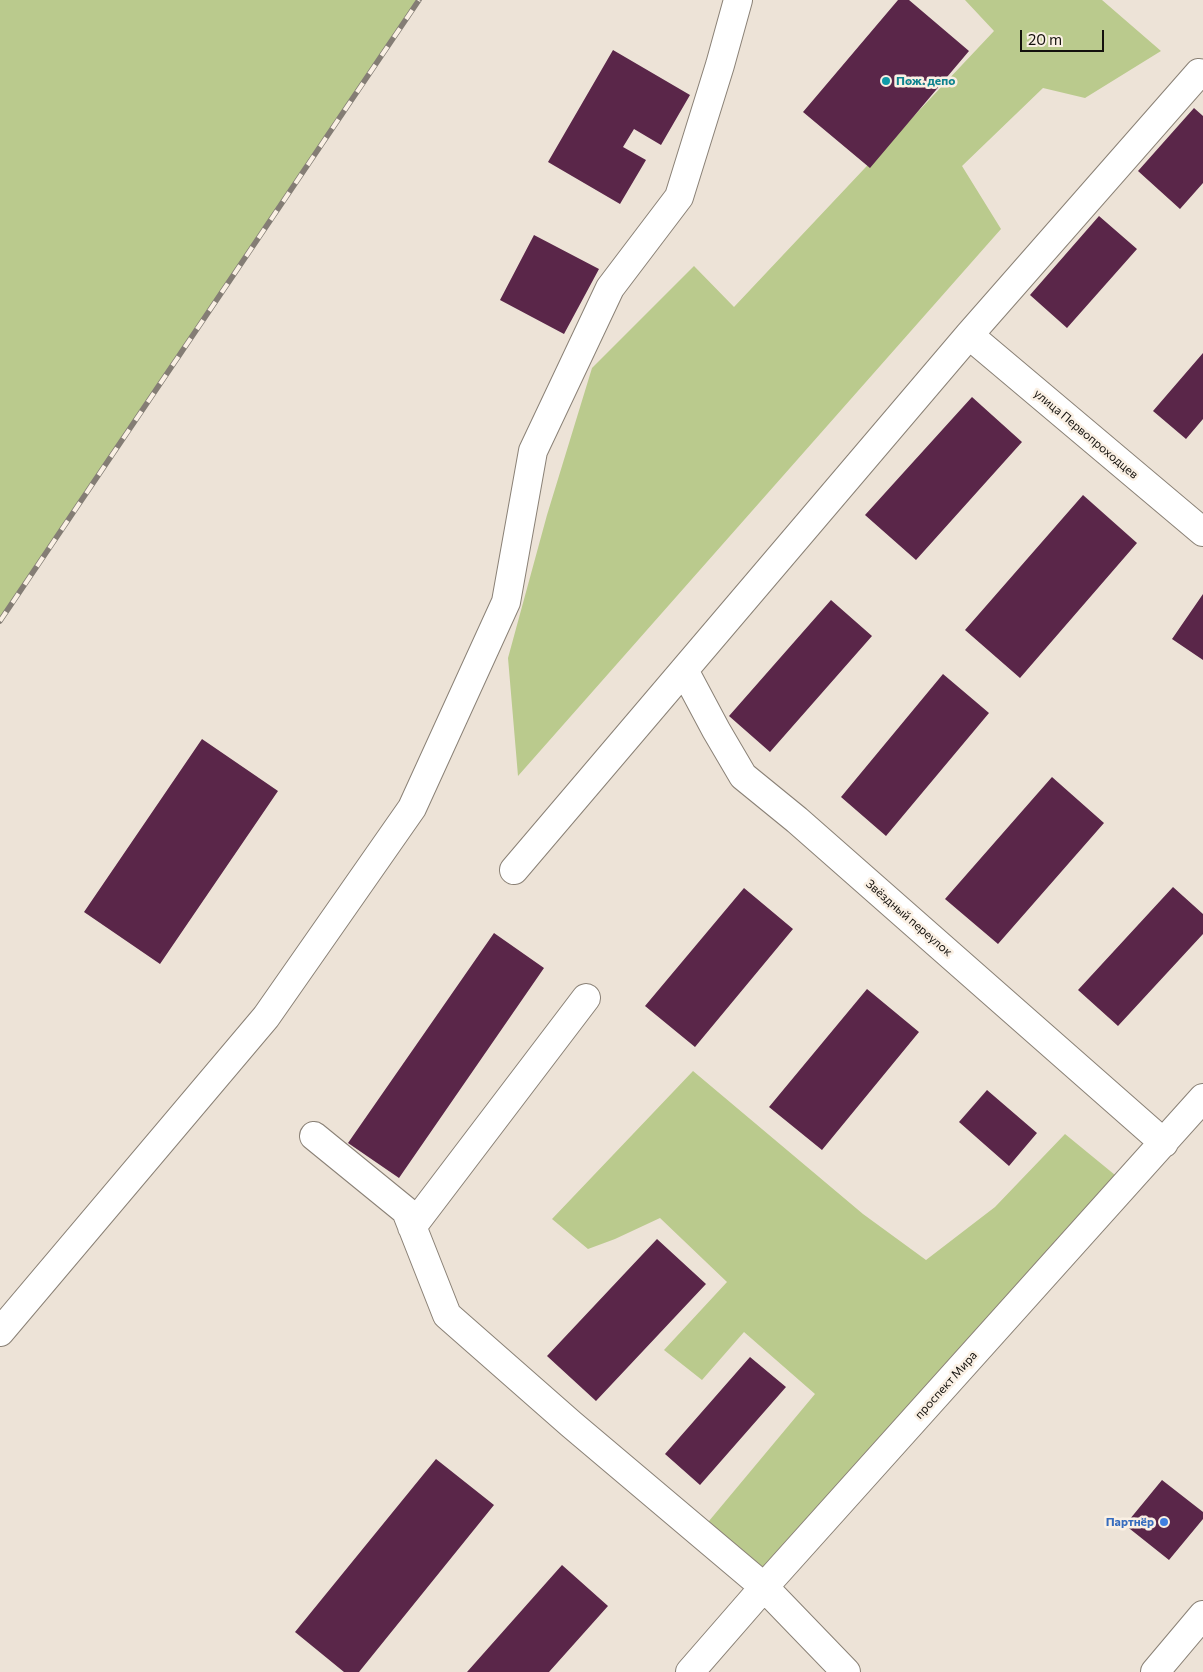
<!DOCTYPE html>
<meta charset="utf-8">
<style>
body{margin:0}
#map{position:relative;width:1203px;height:1672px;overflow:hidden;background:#ede3d7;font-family:Commissioner,sans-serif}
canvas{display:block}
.scale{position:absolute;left:1020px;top:30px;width:84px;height:22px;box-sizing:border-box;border:2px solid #14110d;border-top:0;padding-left:6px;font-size:15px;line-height:18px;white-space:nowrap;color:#14110d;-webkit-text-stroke:4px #faf0e4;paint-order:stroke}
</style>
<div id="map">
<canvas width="1203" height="1672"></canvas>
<div class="scale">20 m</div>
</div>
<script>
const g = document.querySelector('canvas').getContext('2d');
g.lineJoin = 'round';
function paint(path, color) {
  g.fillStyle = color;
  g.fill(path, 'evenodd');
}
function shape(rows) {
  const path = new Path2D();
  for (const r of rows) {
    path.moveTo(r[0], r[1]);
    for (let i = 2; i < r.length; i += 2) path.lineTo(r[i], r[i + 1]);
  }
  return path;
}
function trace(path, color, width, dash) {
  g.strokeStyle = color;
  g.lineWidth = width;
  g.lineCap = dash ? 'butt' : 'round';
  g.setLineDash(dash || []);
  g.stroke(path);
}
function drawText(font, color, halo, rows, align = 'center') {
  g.font = font + ' Commissioner,sans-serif';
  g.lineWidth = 5;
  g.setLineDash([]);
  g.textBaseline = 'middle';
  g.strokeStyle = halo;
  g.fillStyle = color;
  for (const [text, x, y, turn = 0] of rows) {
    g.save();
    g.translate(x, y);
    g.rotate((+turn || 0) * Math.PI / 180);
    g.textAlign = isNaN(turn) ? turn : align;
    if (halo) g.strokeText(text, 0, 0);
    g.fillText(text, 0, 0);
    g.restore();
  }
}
paint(shape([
 [0,0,417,0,0,621],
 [965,0,1102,0,1161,51,1085,98,1043,88,962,166,1001,229,518,776,508,658,547,515,592,368,694,266,734,307,994,31],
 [693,1071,863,1214,926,1260,995,1207,1065,1134,1126,1184,764,1587,699,1533,815,1394,744,1332,702,1380,664,1350,727,1282,660,1218,615,1239,588,1249,552,1219]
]), '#baca8d');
paint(shape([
 [898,0,909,0,969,51,870,168,803,112],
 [613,50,690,95,661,145,634,129,623,147,646,160,620,204,548,162],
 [1194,108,1203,116,1203,183,1180,209,1138,171],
 [1099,216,1137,249,1067,328,1030,295],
 [534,235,599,269,564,334,500,300],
 [1203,353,1203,419,1186,439,1153,411],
 [972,397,1022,442,916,560,865,515],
 [1083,495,1137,543,1020,678,965,630],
 [1203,594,1203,660,1172,639],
 [831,600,872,636,770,752,729,716],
 [943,674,989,713,886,836,841,797],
 [202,739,278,791,160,964,84,912],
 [1052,777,1104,823,998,944,945,899],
 [1173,887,1203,914,1203,934,1118,1026,1078,990],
 [744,888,793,929,695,1047,645,1006],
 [494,933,544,968,399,1178,348,1143],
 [867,989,919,1032,822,1150,769,1107],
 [987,1090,1037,1133,1009,1166,959,1122],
 [657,1239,706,1284,596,1401,547,1356],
 [750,1357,786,1387,700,1485,665,1454],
 [436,1459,494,1505,359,1672,344,1672,295,1632],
 [1162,1480,1203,1512,1203,1519,1169,1560,1125,1525],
 [562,1565,608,1606,549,1672,467,1672]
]), '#5a2649');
const minor = shape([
 [969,335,1203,532],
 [684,670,716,730,743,776,797,820,1164,1143],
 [514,870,969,335,1199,73,1203,76],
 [314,1136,406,1211,447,1315,571,1424,764,1587,846,1672],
 [412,1227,586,998],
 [0,1332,266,1017,412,808,506,602,533,451,610,288,679,197,720,65,738,0],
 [690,1672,764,1587,1203,1098],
 [1155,1672,1203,1615]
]);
trace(minor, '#8a8176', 30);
trace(minor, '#fff', 28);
const rail = shape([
 [0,621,419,0]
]);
trace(rail, '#847d75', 5.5);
trace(rail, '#faf0e4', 4, [11]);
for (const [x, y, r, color] of [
 [886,81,5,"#0f9aa8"],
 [1164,1522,5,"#3f7fe0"]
]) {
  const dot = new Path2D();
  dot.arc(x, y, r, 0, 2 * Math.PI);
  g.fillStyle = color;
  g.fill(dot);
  trace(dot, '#faf0e4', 2);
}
drawText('bold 12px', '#0d838f', '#faf0e4', [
 ["Пож. депо",896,81]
], 'left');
drawText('12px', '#14110d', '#faf0e4', [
 ["улица Первопроходцев",1086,434,40],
 ["Звёздный переулок",909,918,41],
 ["проспект Мира",946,1385,-48]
]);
drawText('bold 12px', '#366cbe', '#faf0e4', [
 ["Партнёр",1154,1522]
], 'right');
</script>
